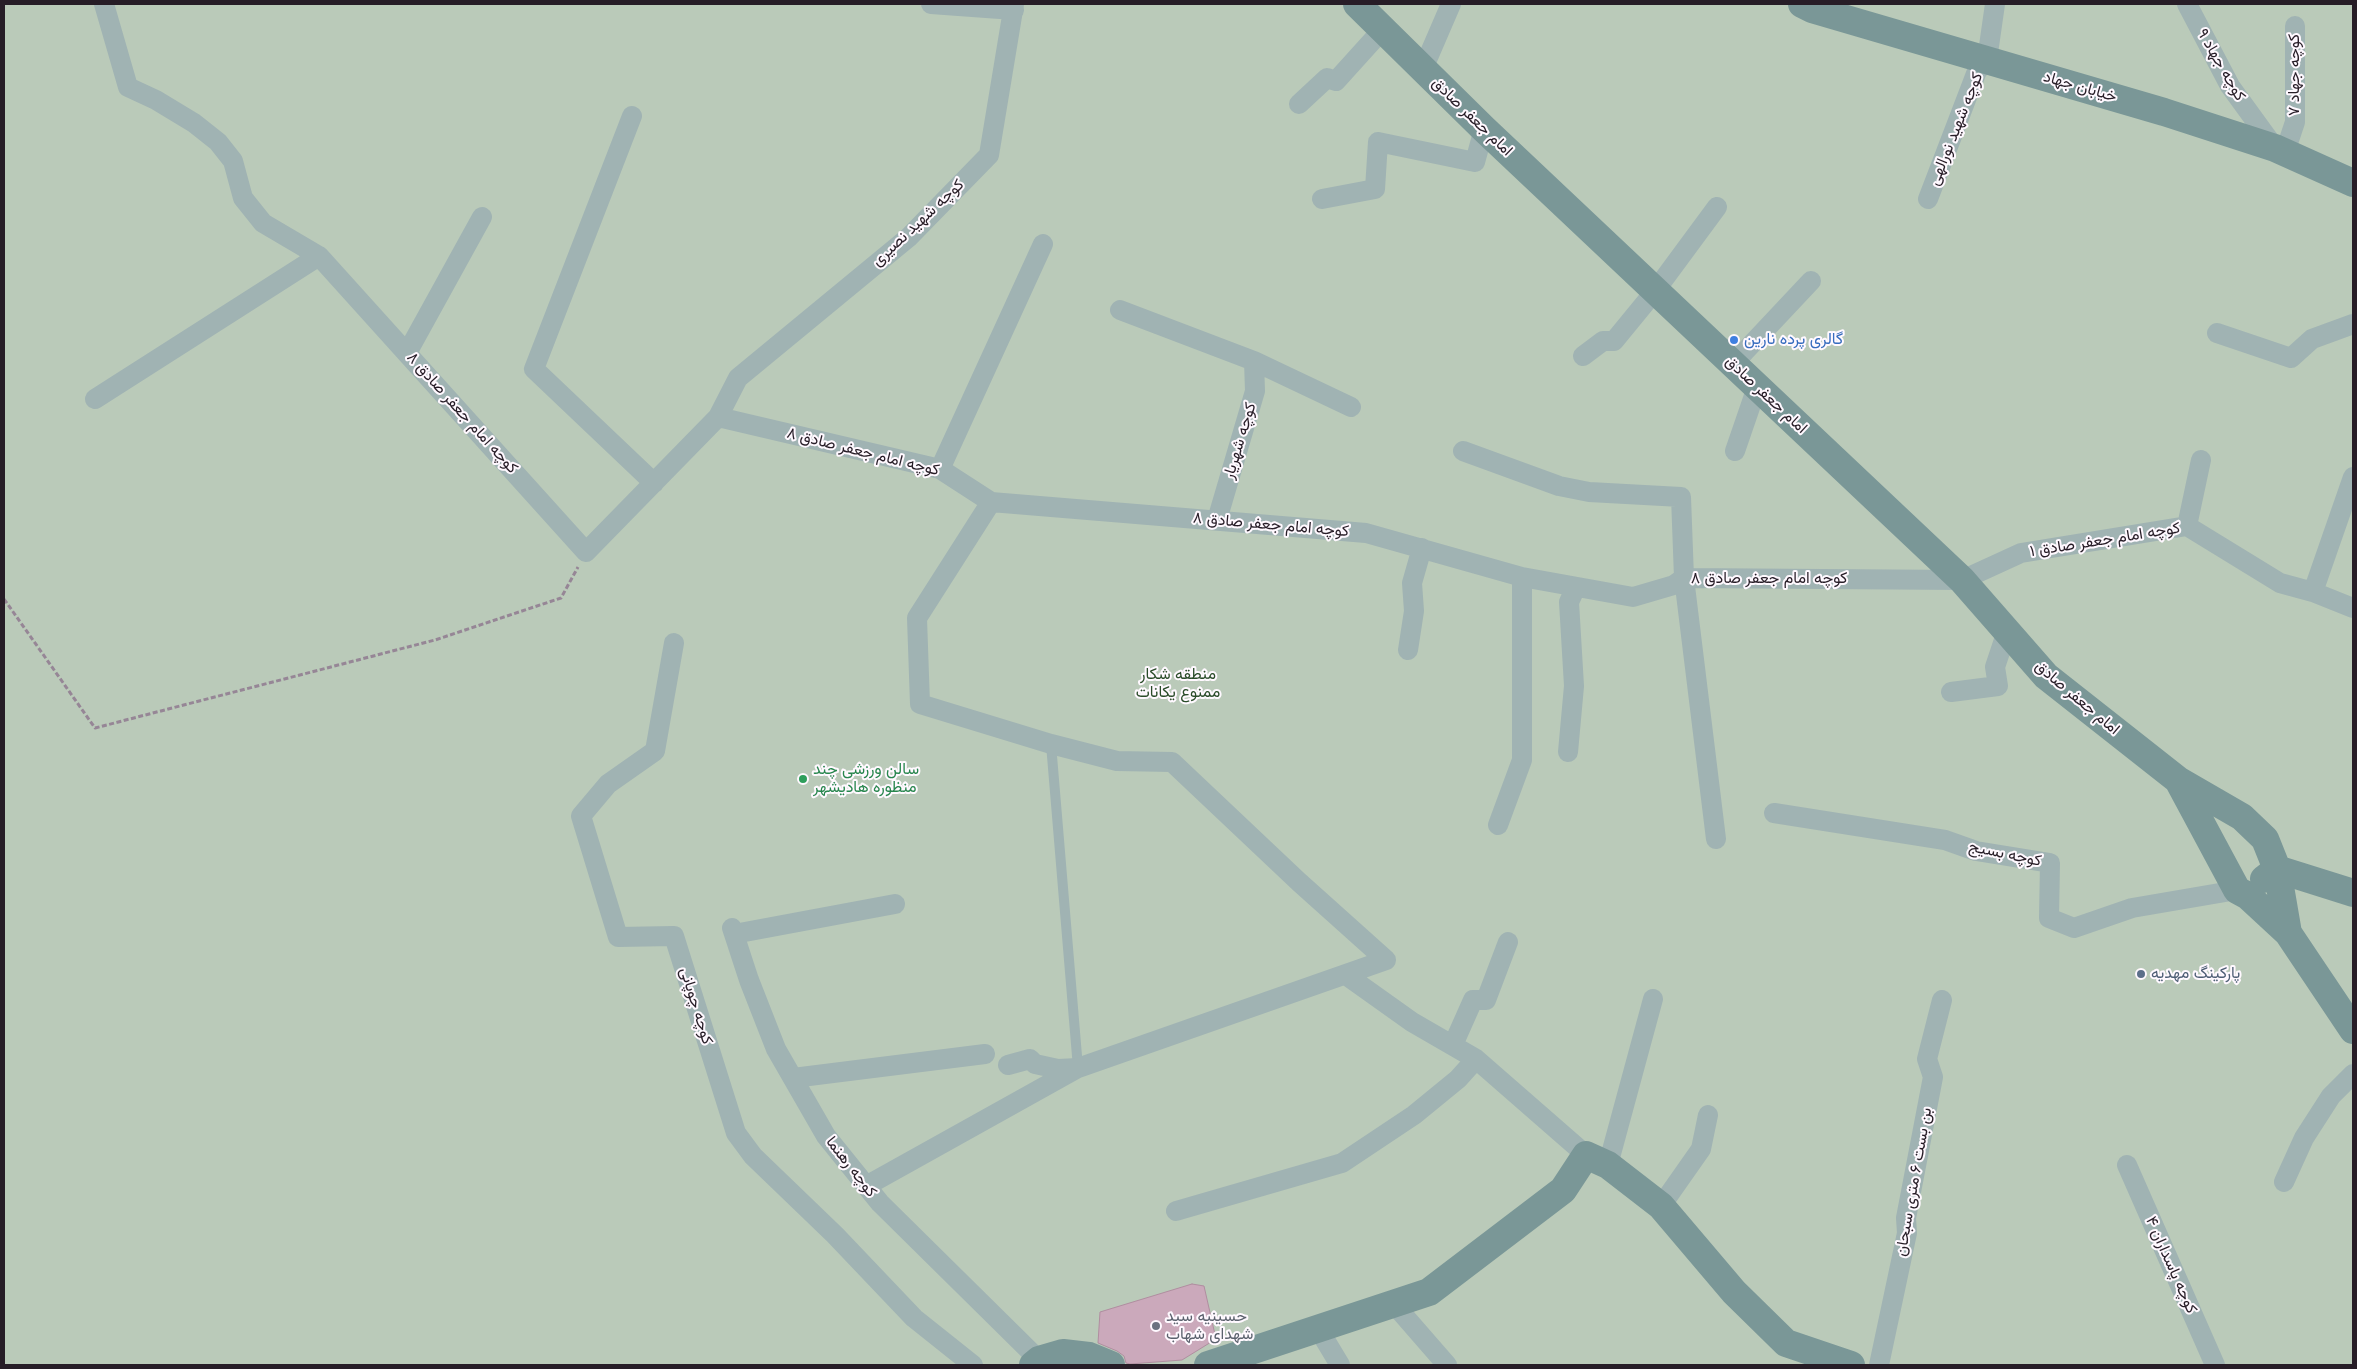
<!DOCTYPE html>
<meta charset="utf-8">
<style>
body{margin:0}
#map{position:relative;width:2357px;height:1369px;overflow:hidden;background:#fce6fc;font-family:Helvetica,sans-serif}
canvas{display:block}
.frame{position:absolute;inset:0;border:5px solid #271d27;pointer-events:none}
</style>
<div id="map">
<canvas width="2357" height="1369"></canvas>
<div class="frame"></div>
</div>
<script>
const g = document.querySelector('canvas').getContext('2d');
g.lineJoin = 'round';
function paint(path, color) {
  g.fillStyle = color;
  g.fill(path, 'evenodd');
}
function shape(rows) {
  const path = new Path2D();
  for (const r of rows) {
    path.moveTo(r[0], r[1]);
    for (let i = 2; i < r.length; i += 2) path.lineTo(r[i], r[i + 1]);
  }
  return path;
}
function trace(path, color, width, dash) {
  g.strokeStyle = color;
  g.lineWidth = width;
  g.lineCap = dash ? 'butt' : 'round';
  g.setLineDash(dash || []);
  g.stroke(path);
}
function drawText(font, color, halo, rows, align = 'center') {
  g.font = font + ' Helvetica,Vazirmatn,sans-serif';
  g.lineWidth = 4;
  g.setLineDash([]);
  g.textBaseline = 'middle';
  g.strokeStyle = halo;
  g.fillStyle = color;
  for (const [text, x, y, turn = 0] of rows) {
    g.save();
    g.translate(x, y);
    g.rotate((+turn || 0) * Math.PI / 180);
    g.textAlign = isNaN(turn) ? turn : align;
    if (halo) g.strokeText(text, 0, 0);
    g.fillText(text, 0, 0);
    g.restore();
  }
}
paint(shape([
 [4,4,2353,4,2353,1365,4,1365]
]), '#bacab9');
const building = shape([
 [1192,1284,1204,1286,1216,1339,1182,1360,1130,1364,1126,1363,1124,1356,1117,1351,1098,1343,1100,1312,1192,1284]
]);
paint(building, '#cba9bb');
trace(building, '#b08ea0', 1);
trace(shape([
 [4,599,95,728,435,640,561,598,578,567]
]), '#968696', 3, [5, 2.5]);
trace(shape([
 [1051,744,1078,1068]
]), '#a0b3b3', 10);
trace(shape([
 [104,4,128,87,156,100,194,123,218,142,233,161,243,198,263,223,319,256],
 [931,4,1014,10],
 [2187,4,2230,86,2275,148],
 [1423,69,1451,4],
 [1299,104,1327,78,1336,81,1383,29],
 [632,116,534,369,654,483],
 [2285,152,2295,122,2295,26],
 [1322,199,1375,189,1378,142,1475,162,1484,129],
 [1928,199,1977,71,1987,60,1995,4],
 [1120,310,1254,361,1351,407],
 [2217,333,2291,358,2312,339,2353,324],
 [407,353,482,217],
 [1583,356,1603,341,1614,341,1655,291,1717,207],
 [1733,364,1811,281],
 [95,399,319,256,586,552,718,417,940,469,991,502,1366,533,1522,577,1633,597,1674,585,1684,578,1962,580,2021,553,2187,526,2280,583,2313,592,2353,608],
 [718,417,738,378,909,237,989,155,1014,4],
 [1463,451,1559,486,1589,492,1681,497,1684,578,1716,839],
 [1735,451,1757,387],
 [940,469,1043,244],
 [991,502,917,618,920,704,1051,744,1117,761,1172,762,1299,882,1386,960,1078,1068,1058,1069,1035,1064,1030,1059,1008,1065],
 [1217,520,1255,391,1254,361],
 [2187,526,2201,460],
 [2313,592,2353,477],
 [674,643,655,751,608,784,581,816,618,937,674,936,736,1133,753,1156,835,1235,914,1318,973,1365],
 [1408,650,1414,611,1412,583,1422,548],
 [1951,692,1998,686,1995,667,2007,631],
 [1568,752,1574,686,1569,602,1576,587],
 [1774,813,1945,840,1976,851,2050,863,2049,918,2074,928,2132,908,2237,890],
 [1498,825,1522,760,1522,577],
 [732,928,749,980,776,1049,826,1136,880,1203,1039,1360],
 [734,934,895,904],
 [1346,975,1412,1022,1476,1059,1586,1155],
 [1453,1045,1473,1000,1486,1000,1508,942],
 [793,1078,985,1054],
 [1608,1165,1653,999],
 [2127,1165,2215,1365],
 [2284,1182,2304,1138,2331,1096,2353,1074],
 [866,1186,1076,1069],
 [1661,1206,1701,1149,1708,1115],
 [1176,1211,1342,1163,1414,1115,1458,1079,1476,1059],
 [1393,1303,1447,1365],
 [1319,1330,1340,1365],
 [1879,1365,1907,1233,1906,1218,1933,1077,1927,1059,1942,1000]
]), '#a0b3b3', 20);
trace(shape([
 [1357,4,1484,129,1962,580,2046,676,2178,780,2242,817,2265,839,2277,869,2288,933],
 [1802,4,1812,9,2164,112,2275,148,2353,183],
 [2179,782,2237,890,2248,896,2288,933,2353,1030],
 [2264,879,2277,869,2353,893],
 [1033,1365,1039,1360,1063,1353,1089,1356,1111,1365],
 [1208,1365,1429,1292,1563,1190,1586,1155,1608,1165,1661,1206,1734,1292,1786,1343,1851,1365]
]), '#7a9797', 28);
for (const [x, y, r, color] of [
 [1734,340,5,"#3f7fe0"],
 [803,779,5,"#2e9e5b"],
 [2141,974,5,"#5c6f8a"],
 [1156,1326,5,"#6b7280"]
]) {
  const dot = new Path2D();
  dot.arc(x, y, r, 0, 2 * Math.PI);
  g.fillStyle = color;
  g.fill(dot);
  trace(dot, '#fff9ff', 2);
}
drawText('16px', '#271d27', '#fff9ff', [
 ["کوچه جهاد ۹",2221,65,60],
 ["کوچه جهاد ۷",2295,75,-90],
 ["خیابان جهاد",2080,87,16],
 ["امام جعفر صادق",1472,117,44],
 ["کوچه شهید نورالهی",1956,129,-68],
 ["کوچه شهید نصیری",918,223,-43],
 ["امام جعفر صادق",1766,395,43],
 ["کوچه امام جعفر صادق ۸",462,413,48],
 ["کوچه شهریار",1240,441,-73],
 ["کوچه امام جعفر صادق ۸",863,452,14],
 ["کوچه امام جعفر صادق ۸",1271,525,5],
 ["کوچه امام جعفر صادق ۱",2105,540,-9],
 ["کوچه امام جعفر صادق ۸",1769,579],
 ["امام جعفر صادق",2077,698,40],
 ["کوچه بسیج",2005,854,12],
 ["کوچه چوپانی",696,1006,73],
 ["کوچه رهنما",851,1167,52],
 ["بن بست ۶ متری سبحان",1914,1182,-80],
 ["کوچه پاسداران ۴",2171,1265,66]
]);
drawText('16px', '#366cbe', '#fff9ff', [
 ["گالری پرده نارین",1744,340]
], 'left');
drawText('16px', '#2a4c29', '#fff9ff', [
 ["منطقه شکار",1178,675],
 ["ممنوع یکانات",1178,693]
]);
drawText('16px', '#27864d', '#fff9ff', [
 ["سالن ورزشی چند",813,770],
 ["منظوره هادیشهر",813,788]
], 'left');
drawText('16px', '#4e5e75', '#fff9ff', [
 ["پارکینگ مهدیه",2151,974]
], 'left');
drawText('16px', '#5b616d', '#fff9ff', [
 ["حسینیه سید",1166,1317],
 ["شهدای شهاب",1166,1335]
], 'left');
</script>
